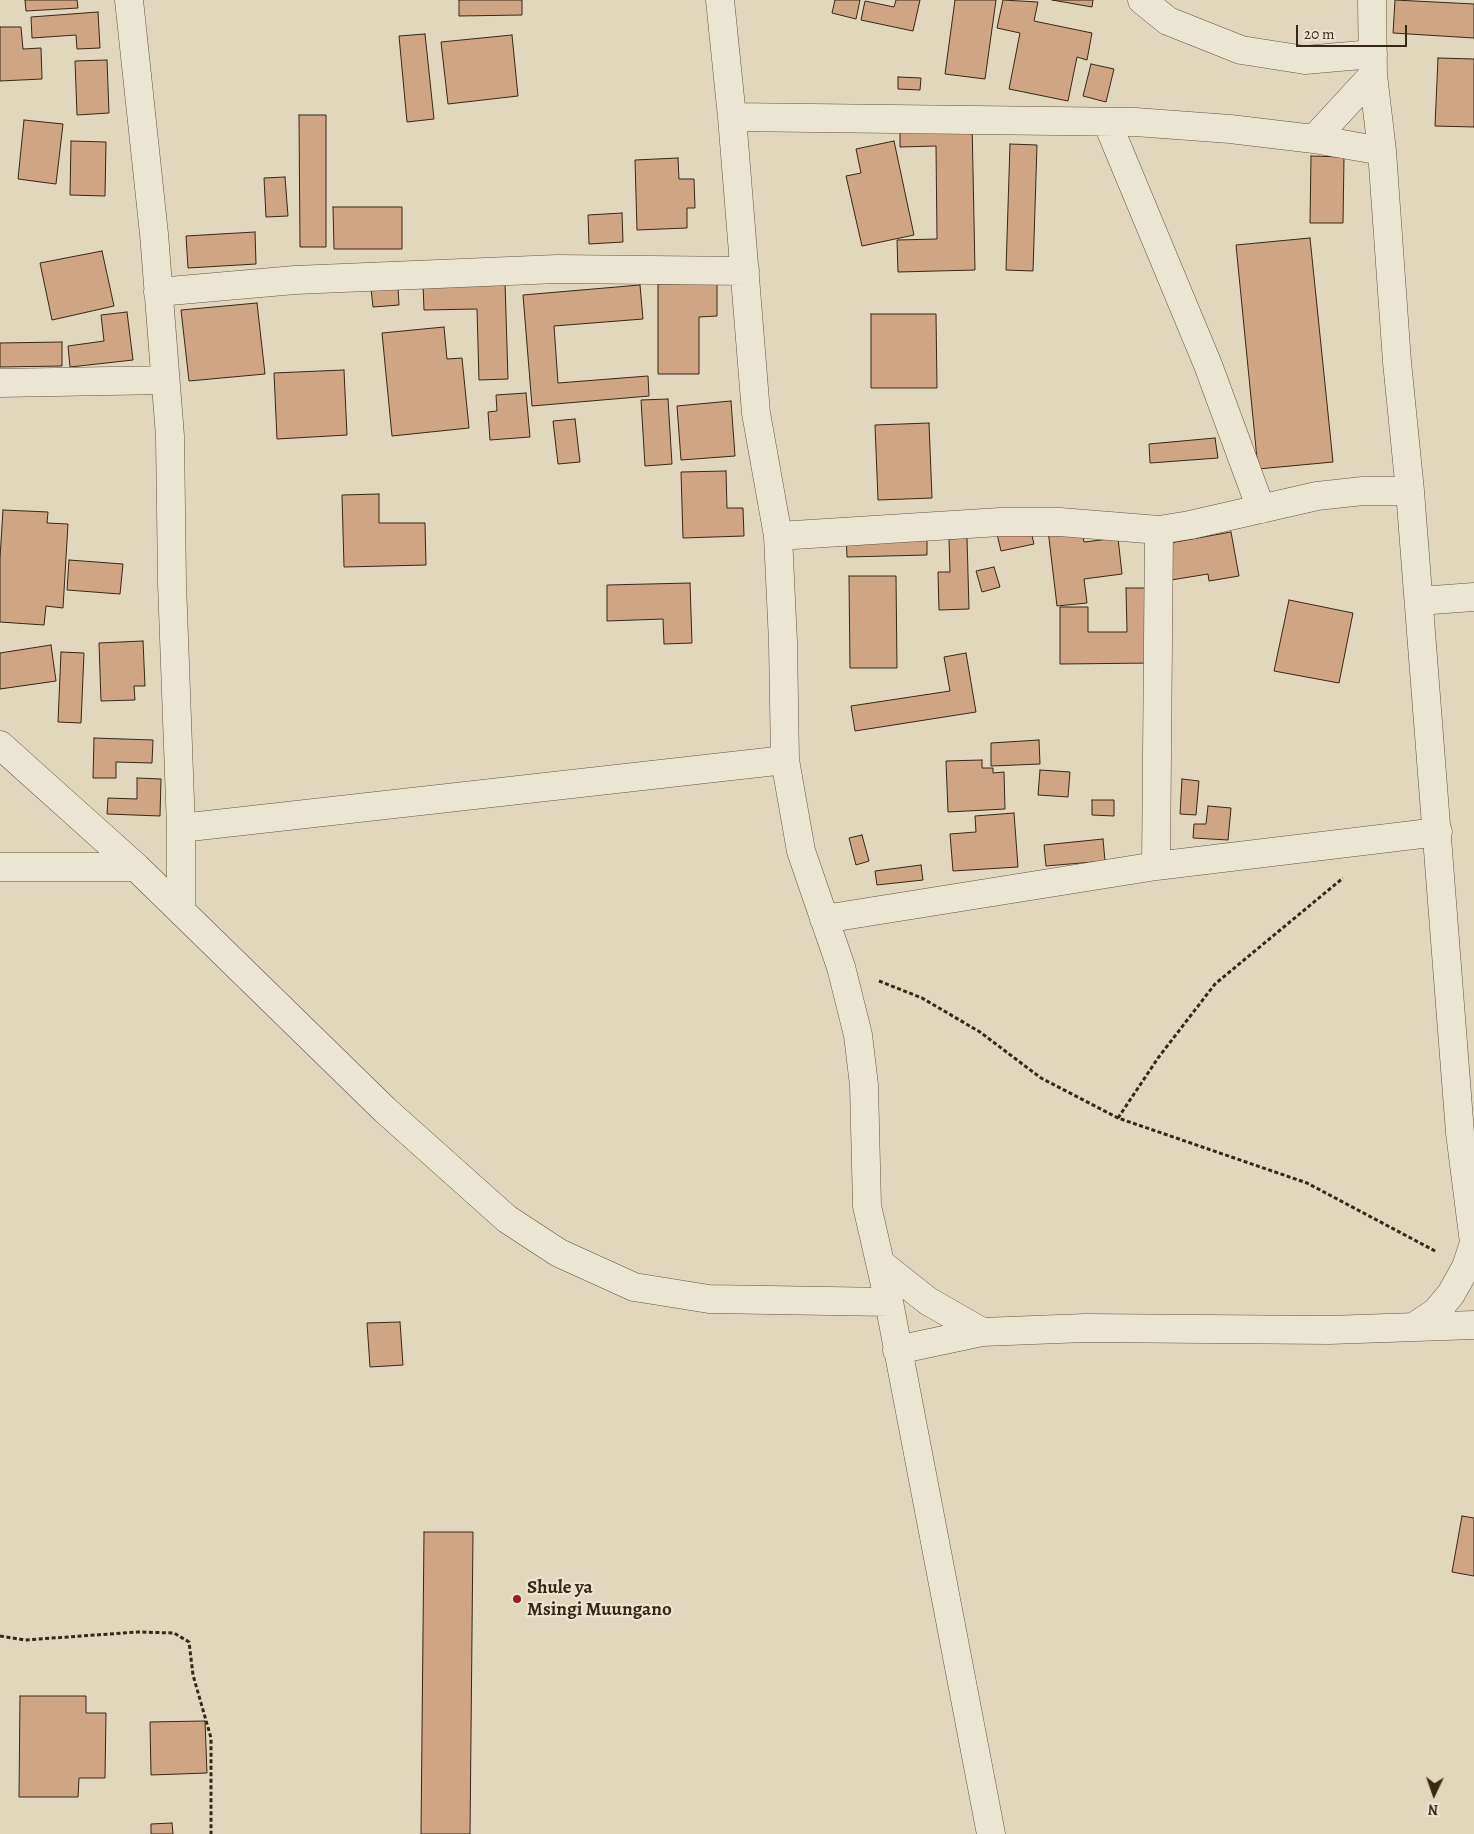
<!DOCTYPE html>
<style>
body{margin:0}
#map{position:relative;width:1474px;height:1834px;overflow:hidden;background:#e0d7bd;font-family:Alegreya,serif}
canvas{display:block}
.north{position:absolute;left:1409px;top:1769px;width:50px;height:50px;-webkit-text-stroke:4px #ebe5d4;paint-order:stroke;rotate:183deg;font-size:14px;font-weight:700;line-height:20px;text-align:center;color:#382712}
.north::after{content:'';display:block;margin:auto;width:18px;height:22px;background:#382712;clip-path:polygon(50% 0,100% 100%,50% 72%,0 100%)}
.scale{position:absolute;left:1296px;top:25px;width:111px;height:22px;box-sizing:border-box;border:2px solid #382712;border-top:0;padding-left:6px;font-size:15px;line-height:18px;white-space:nowrap;color:#382712;-webkit-text-stroke:4px #ebe5d4;paint-order:stroke}
</style>
<div id="map">
<canvas width="1474" height="1834"></canvas>
<div class="north">N</div>
<div class="scale">20 m</div>
</div>
<script>
const g = document.querySelector('canvas').getContext('2d');
g.lineJoin = 'round';
function paint(path, color) {
  g.fillStyle = color;
  g.fill(path, 'evenodd');
}
function shape(rows) {
  const path = new Path2D();
  for (const r of rows) {
    path.moveTo(r[0], r[1]);
    for (let i = 2; i < r.length; i += 2) path.lineTo(r[i], r[i + 1]);
  }
  return path;
}
function trace(path, color, width, dash) {
  g.strokeStyle = color;
  g.lineWidth = width;
  g.lineCap = dash ? 'butt' : 'round';
  g.setLineDash(dash || []);
  g.stroke(path);
}
function drawText(font, color, halo, rows, align = 'center') {
  g.font = font + ' Alegreya,serif';
  g.lineWidth = 4.5;
  g.setLineDash([]);
  g.textBaseline = 'middle';
  g.strokeStyle = halo;
  g.fillStyle = color;
  for (const [text, x, y, turn = 0] of rows) {
    g.save();
    g.translate(x, y);
    g.rotate((+turn || 0) * Math.PI / 180);
    g.textAlign = isNaN(turn) ? turn : align;
    if (halo) g.strokeText(text, 0, 0);
    g.fillText(text, 0, 0);
    g.restore();
  }
}
const building = shape([
 [25,0,77,0,78,8,26,11,25,0],
 [459,0,522,0,522,15,459,16,459,0],
 [835,0,860,0,856,19,832,13,835,0],
 [896,0,920,0,913,31,861,20,865,1,894,7,896,0],
 [955,0,996,0,985,79,945,74,955,0],
 [1003,0,1038,2,1034,21,1092,33,1087,60,1077,57,1068,101,1009,89,1020,33,997,28,1003,0],
 [1052,0,1093,0,1092,7,1052,0],
 [1395,0,1474,4,1474,38,1393,33,1395,0],
 [98,12,100,48,77,49,76,35,32,38,31,17,98,12],
 [0,27,21,27,23,49,41,48,42,79,0,81,0,27],
 [425,34,434,119,407,122,399,36,425,34],
 [512,35,518,96,448,104,441,42,512,35],
 [1438,58,1474,59,1474,127,1435,126,1438,58],
 [107,60,109,113,77,115,75,61,107,60],
 [1091,64,1114,69,1106,102,1083,96,1091,64],
 [898,77,921,78,920,90,898,89,898,77],
 [299,115,326,115,326,247,300,247,299,115],
 [24,120,63,124,56,184,18,179,24,120],
 [972,121,975,270,898,272,897,240,937,239,936,146,900,147,900,122,972,121],
 [71,141,106,142,105,196,70,195,71,141],
 [894,141,914,235,862,246,846,176,861,173,856,149,894,141],
 [1010,144,1037,145,1033,271,1006,270,1010,144],
 [1311,156,1344,157,1343,223,1310,223,1311,156],
 [678,158,679,179,694,179,695,208,687,208,687,228,637,230,635,160,678,158],
 [285,177,288,216,266,217,264,178,285,177],
 [333,207,402,207,402,249,334,249,333,207],
 [622,213,623,242,589,244,588,215,622,213],
 [255,232,256,264,188,268,186,236,255,232],
 [1310,238,1333,462,1258,469,1236,245,1310,238],
 [102,251,114,306,52,320,40,263,102,251],
 [505,282,508,379,479,380,477,309,424,310,423,285,505,282],
 [658,284,717,284,717,316,699,317,699,374,658,374,658,284],
 [640,285,643,319,554,326,558,383,648,376,649,396,532,406,523,295,640,285],
 [398,287,399,305,373,307,371,289,398,287],
 [257,303,265,374,189,381,181,310,257,303],
 [127,312,133,360,70,367,68,346,104,341,101,315,127,312],
 [871,314,936,314,937,388,871,388,871,314],
 [444,327,447,359,462,358,469,428,392,436,382,333,444,327],
 [62,342,62,366,0,367,0,343,62,342],
 [344,370,347,435,277,439,274,373,344,370],
 [526,393,530,437,490,440,488,412,497,411,496,395,526,393],
 [668,399,672,464,645,466,641,400,668,399],
 [731,401,735,456,681,460,677,406,731,401],
 [575,419,580,462,558,464,553,421,575,419],
 [929,423,932,498,878,500,875,425,929,423],
 [1215,438,1218,458,1150,463,1149,444,1215,438],
 [726,471,727,508,743,508,744,536,683,538,681,472,726,471],
 [379,494,379,523,425,523,426,565,344,567,342,495,379,494],
 [3,510,48,512,47,523,68,524,63,608,46,606,44,625,0,622,0,558,3,510],
 [1081,526,1084,542,1118,538,1122,574,1084,579,1087,603,1057,606,1048,530,1081,526],
 [1030,527,1034,544,1001,551,997,534,1030,527],
 [927,530,927,555,847,557,846,531,927,530],
 [1231,532,1239,576,1209,581,1208,574,1165,581,1159,545,1231,532],
 [967,538,969,609,939,610,938,572,950,572,949,539,967,538],
 [69,560,123,564,120,594,67,590,69,560],
 [994,567,1000,587,982,592,976,571,994,567],
 [849,576,896,576,897,668,850,668,849,576],
 [690,583,692,643,664,644,663,619,607,621,607,585,690,583],
 [1126,588,1152,588,1153,663,1060,664,1060,607,1088,607,1088,632,1127,632,1126,588],
 [1289,600,1353,613,1339,683,1274,671,1289,600],
 [143,641,145,686,134,686,135,700,101,701,99,643,143,641],
 [51,645,56,681,0,689,0,653,51,645],
 [61,652,84,653,81,723,58,722,61,652],
 [966,653,976,712,855,731,851,706,950,691,944,657,966,653],
 [94,738,153,740,152,763,116,762,116,778,93,778,94,738],
 [1039,740,1040,764,991,766,991,743,1039,740],
 [982,760,982,768,993,768,993,773,1004,772,1005,809,948,812,946,761,982,760],
 [1040,770,1070,772,1068,797,1038,795,1040,770],
 [137,778,161,779,160,816,107,814,108,798,137,799,137,778],
 [1182,779,1199,781,1196,815,1180,814,1182,779],
 [1092,800,1114,800,1114,816,1092,815,1092,800],
 [1208,806,1231,808,1228,840,1193,838,1194,824,1206,824,1208,806],
 [1014,813,1018,867,953,871,950,834,976,832,975,816,1014,813],
 [862,835,869,861,856,865,849,838,862,835],
 [1103,839,1105,861,1046,866,1044,845,1103,839],
 [921,865,923,880,877,885,875,871,921,865],
 [400,1322,403,1365,370,1367,367,1323,400,1322],
 [1462,1516,1474,1518,1474,1576,1452,1572,1462,1516],
 [424,1532,473,1532,470,1834,421,1834,424,1532],
 [20,1696,86,1696,86,1713,106,1713,105,1778,79,1778,78,1797,19,1797,20,1696],
 [205,1721,207,1773,151,1775,150,1722,205,1721],
 [172,1823,173,1834,151,1834,151,1824,172,1823]
]);
paint(building, '#cfa584');
trace(building, '#382712', 1);
const street = shape([
 [129,0,154,234,170,436,172,583,181,828,181,910],
 [720,0,732,117,756,413,778,536,783,642,785,760,801,851,841,967,858,1035,864,1085,867,1206,889,1302,991,1834],
 [1142,0,1168,21,1241,50,1305,60,1373,54],
 [1372,0,1373,75,1382,151,1397,362,1410,491,1460,1133,1474,1243],
 [732,117,1135,122,1230,129,1314,139,1382,151],
 [1107,122,1208,365,1261,509],
 [1314,139,1373,75],
 [158,292,295,280,557,269,745,271],
 [0,383,165,380],
 [778,536,1000,522,1060,522,1159,530,1190,525,1317,496,1363,491,1410,491],
 [1419,601,1474,597],
 [0,745,136,867,385,1110,507,1219,559,1253,634,1287,709,1299,889,1302],
 [181,828,785,760],
 [1156,866,1159,530],
 [0,867,136,867],
 [824,919,1156,866,1438,832],
 [880,1263,928,1301,982,1332],
 [1415,1326,1436,1312,1451,1294,1466,1267,1474,1243],
 [897,1350,982,1332,1085,1328,1329,1330,1474,1325]
]);
trace(street, '#62533d', 29);
trace(shape([
 [879,981,922,998,980,1032,1041,1078,1118,1118,1307,1183,1437,1252],
 [1118,1118,1158,1058,1215,984,1343,878],
 [0,1636,25,1640,138,1632,174,1633,189,1642,193,1675,211,1738,211,1834]
]), '#382712', 3, [4, 2.5]);
trace(street, '#ebe5d4', 28);
for (const [x, y, r, color] of [
 [517,1599,5,"#8f2418"]
]) {
  const dot = new Path2D();
  dot.arc(x, y, r, 0, 2 * Math.PI);
  g.fillStyle = color;
  g.fill(dot);
  trace(dot, '#ebe5d4', 2);
}
drawText('bold 19px', '#382712', '#ebe5d4', [
 ["Shule ya",527,1588],
 ["Msingi Muungano",527,1610]
], 'left');
</script>
